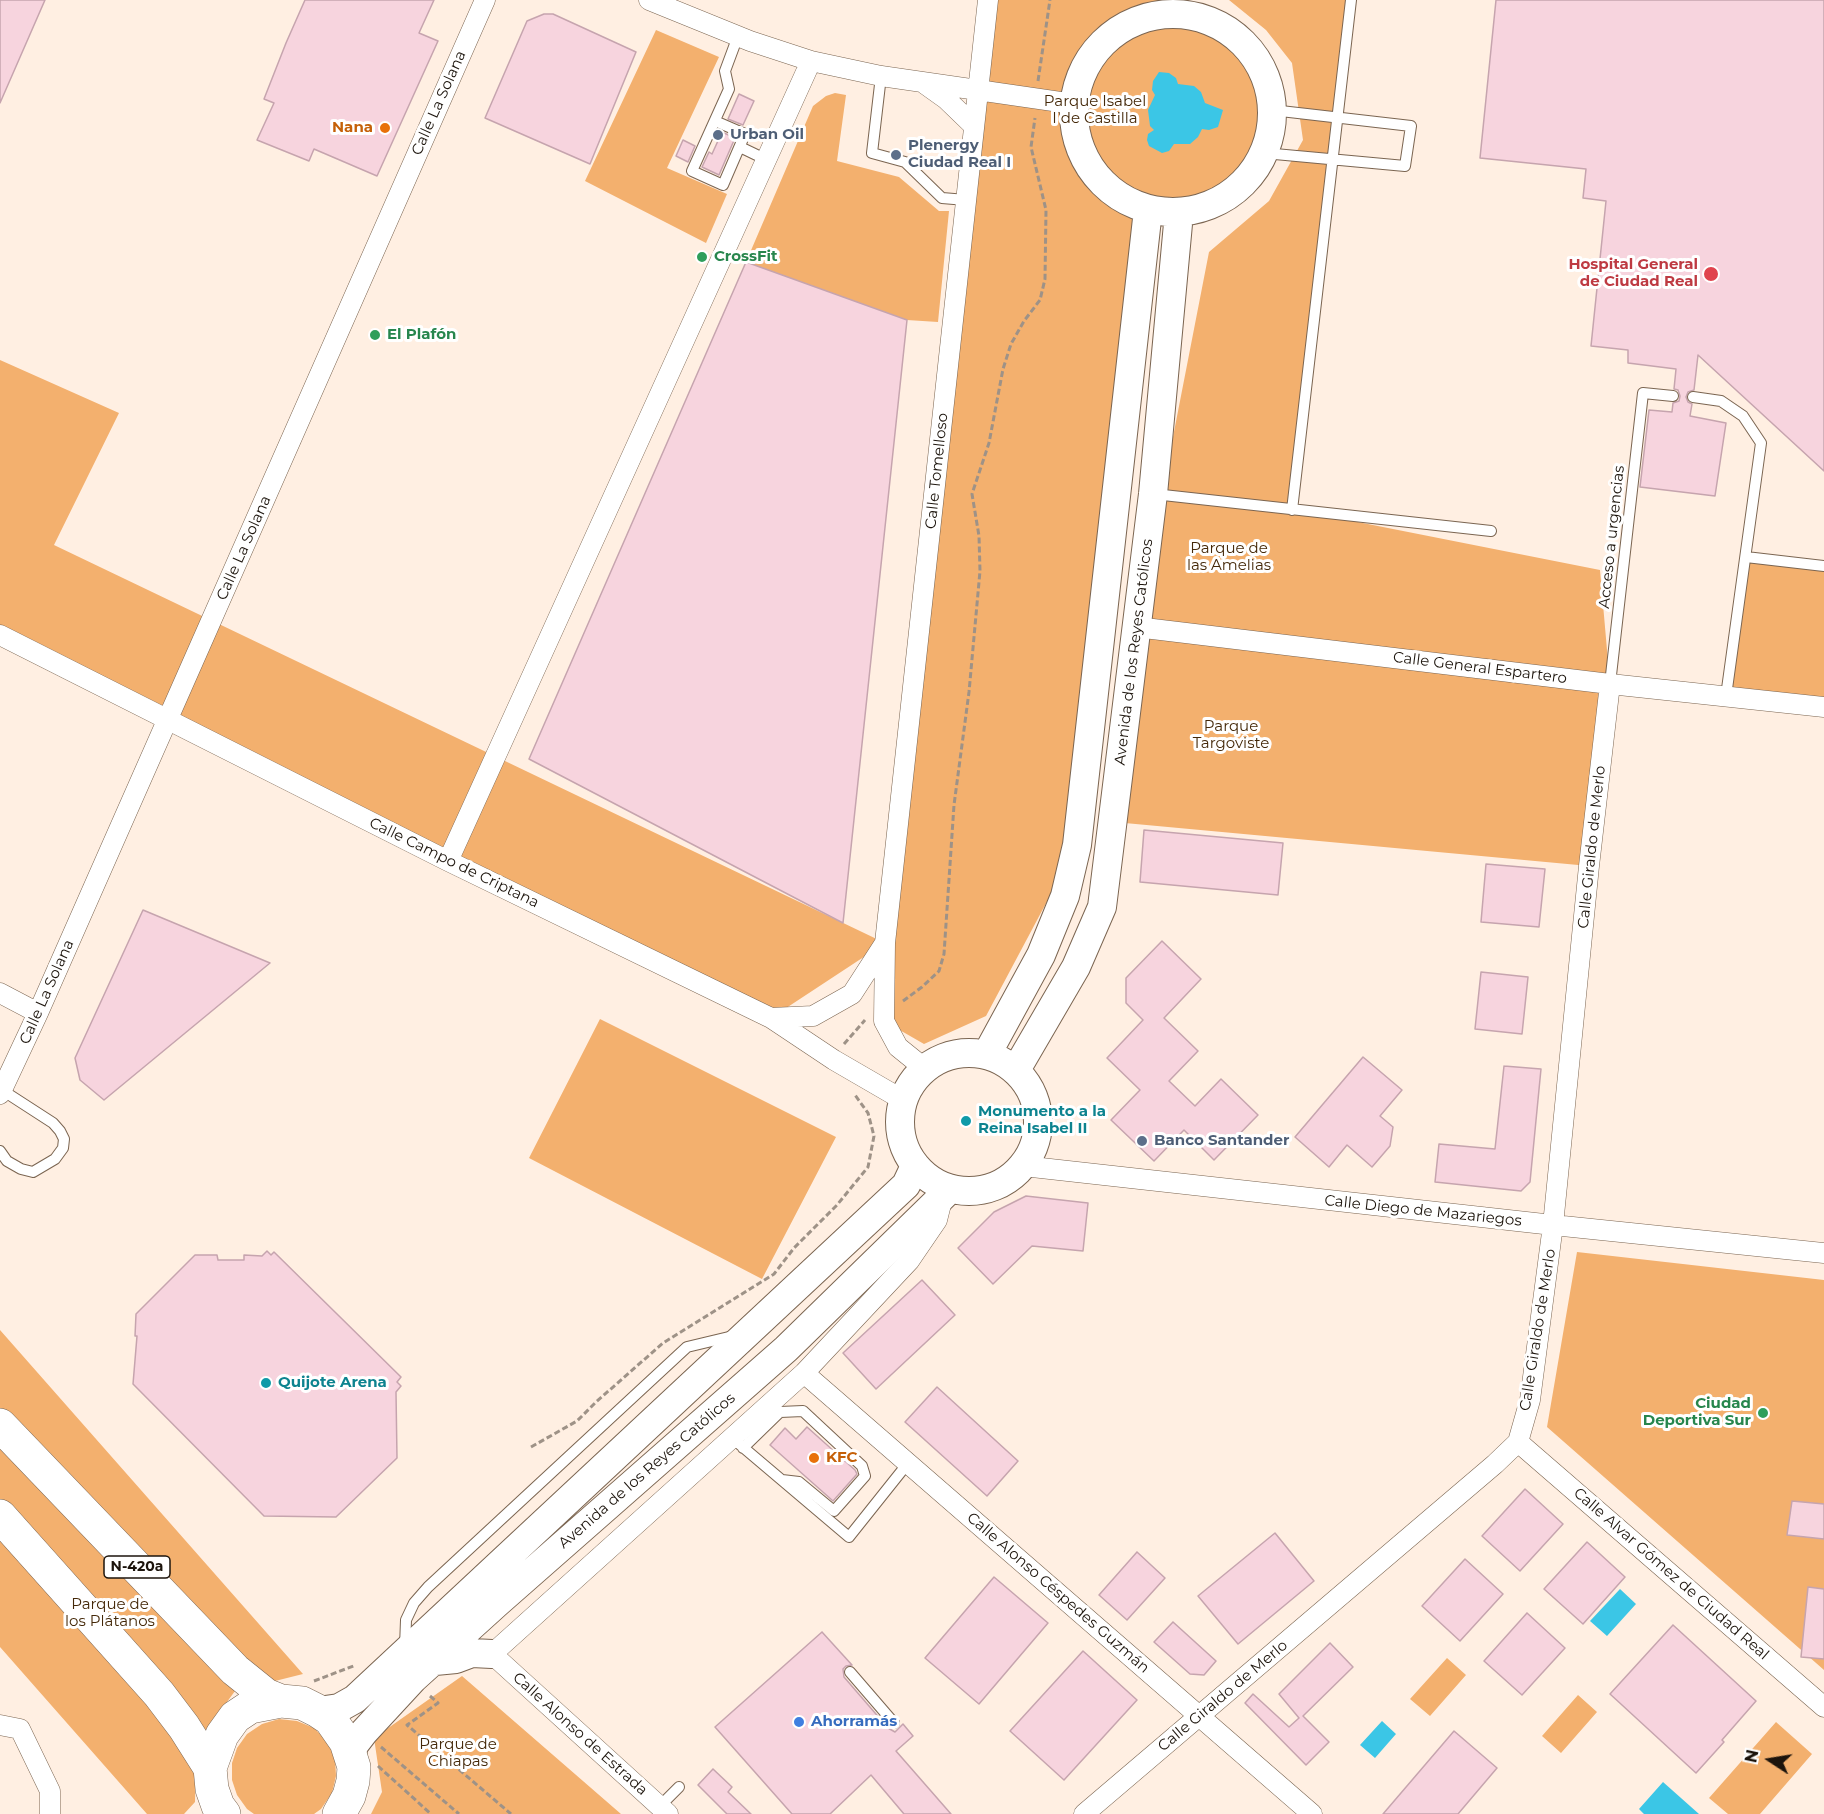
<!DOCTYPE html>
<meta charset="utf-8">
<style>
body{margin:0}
#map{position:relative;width:1824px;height:1814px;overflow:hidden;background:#ffefe2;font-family:Montserrat,sans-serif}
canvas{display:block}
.north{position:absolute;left:1740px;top:1730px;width:60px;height:60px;-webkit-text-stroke:4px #fff;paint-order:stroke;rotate:282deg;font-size:16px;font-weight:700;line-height:24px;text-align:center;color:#1c140c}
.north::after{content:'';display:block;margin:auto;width:21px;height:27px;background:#1c140c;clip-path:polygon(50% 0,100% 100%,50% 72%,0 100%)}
</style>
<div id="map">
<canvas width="1824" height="1814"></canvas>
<div class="north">N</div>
</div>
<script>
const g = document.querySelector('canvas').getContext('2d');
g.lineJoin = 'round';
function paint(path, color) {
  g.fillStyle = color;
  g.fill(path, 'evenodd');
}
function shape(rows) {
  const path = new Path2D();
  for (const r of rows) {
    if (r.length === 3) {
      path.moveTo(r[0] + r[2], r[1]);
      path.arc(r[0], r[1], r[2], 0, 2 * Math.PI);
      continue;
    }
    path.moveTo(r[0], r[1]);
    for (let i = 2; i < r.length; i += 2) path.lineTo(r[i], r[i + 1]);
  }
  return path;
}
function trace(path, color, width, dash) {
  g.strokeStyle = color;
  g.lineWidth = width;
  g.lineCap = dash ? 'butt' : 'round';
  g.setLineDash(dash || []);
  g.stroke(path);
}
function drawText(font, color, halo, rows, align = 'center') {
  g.font = font + ' Montserrat,sans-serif';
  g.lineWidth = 6;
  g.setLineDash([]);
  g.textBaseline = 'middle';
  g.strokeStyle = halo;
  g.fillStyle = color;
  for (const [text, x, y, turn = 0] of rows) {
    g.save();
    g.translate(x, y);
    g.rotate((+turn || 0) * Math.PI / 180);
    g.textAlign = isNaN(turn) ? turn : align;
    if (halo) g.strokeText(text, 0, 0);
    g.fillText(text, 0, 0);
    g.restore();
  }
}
paint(shape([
 [993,0,1170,0,1169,12,1231,36,1271,89,1264,153,1232,194,1147,210,1077,845,986,1016,924,1044,884,1021],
 [1229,0,1350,0,1292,509,1600,570,1610,684,1589,866,1114,822,1136,627,1209,252,1269,201,1303,140,1292,63,1266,30],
 [656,30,719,57,667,168,727,194,706,243,585,181],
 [835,93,846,95,837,161,899,177,939,211,949,211,938,322,907,320,746,262,813,106,826,96],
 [0,360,119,413,54,545,885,943,771,1018,0,633],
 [1746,557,1824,568,1824,707,1726,696],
 [600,1019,836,1137,762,1279,529,1158],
 [1577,1252,1824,1280,1824,1670,1547,1427],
 [0,1330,303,1674,235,1691,196,1744,195,1802,184,1814,147,1814,0,1647],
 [1447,1658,1466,1675,1430,1716,1410,1699],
 [462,1676,621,1814,371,1814,382,1792,374,1738],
 [1578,1695,1597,1712,1561,1753,1542,1736],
 [279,1719,297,1721,314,1728,327,1741,335,1758,336,1776,332,1793,321,1809,314,1814,254,1814,247,1809,237,1795,232,1780,232,1763,237,1748,247,1734,262,1724],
 [1776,1722,1812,1754,1760,1814,1728,1814,1709,1798]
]), '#f3b06e');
paint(shape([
 [1159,72,1169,73,1176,78,1178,84,1194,86,1201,92,1205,103,1223,110,1218,127,1209,130,1202,129,1198,137,1190,144,1174,144,1169,151,1162,153,1149,146,1147,140,1148,134,1154,130,1150,126,1148,110,1155,95,1152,90,1153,81],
 [1620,1589,1636,1604,1607,1636,1590,1621],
 [1382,1721,1396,1734,1375,1758,1360,1745],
 [1663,1782,1699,1814,1644,1814,1639,1809]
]), '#3bc6e6');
const building = shape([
 [0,0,45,0,0,103,0,0],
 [305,0,434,0,419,33,438,41,377,176,314,149,309,161,257,140,274,103,264,99,286,43,305,0],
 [1496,0,1824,0,1824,471,1698,355,1694,390,1688,392,1686,397,1688,402,1692,404,1690,416,1726,423,1715,496,1640,487,1649,410,1672,412,1673,403,1679,401,1680,396,1678,390,1674,389,1676,369,1628,363,1628,350,1591,346,1606,201,1583,198,1586,169,1480,158,1496,0],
 [544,14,553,14,636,52,590,164,485,118,527,21,544,14],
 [739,94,754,101,743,125,728,119,739,94],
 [722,132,735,138,719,175,702,167,709,152,712,154,722,132],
 [683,140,695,146,688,162,676,156,683,140],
 [746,262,907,320,843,923,529,759,746,262],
 [1144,830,1283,843,1278,895,1140,882,1144,830],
 [1486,864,1545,869,1539,927,1481,922,1486,864],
 [143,910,270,963,104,1100,80,1080,75,1058,143,910],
 [1162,941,1201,979,1164,1018,1198,1051,1169,1081,1195,1106,1221,1079,1258,1115,1214,1160,1184,1130,1154,1161,1111,1120,1140,1090,1107,1058,1143,1020,1126,1003,1126,978,1162,941],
 [1481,972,1528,977,1522,1034,1475,1029,1481,972],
 [1363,1057,1402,1090,1380,1116,1393,1127,1390,1146,1372,1167,1347,1145,1329,1167,1295,1137,1363,1057],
 [1504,1066,1541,1069,1530,1182,1521,1191,1435,1182,1439,1144,1495,1149,1504,1066],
 [1026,1196,1088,1203,1083,1251,1032,1246,993,1284,958,1248,994,1212,1026,1196],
 [267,1251,271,1255,274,1252,401,1377,397,1382,401,1386,396,1392,397,1458,336,1517,264,1516,133,1384,137,1336,135,1336,136,1314,195,1255,217,1255,218,1260,244,1260,244,1255,262,1256,267,1251],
 [922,1280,955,1315,876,1389,843,1353,922,1280],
 [937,1387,1018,1461,987,1496,905,1422,937,1387],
 [807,1427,855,1470,857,1474,833,1501,770,1445,785,1428,796,1439,807,1427],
 [1525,1489,1563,1524,1520,1571,1482,1536,1525,1489],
 [1792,1501,1824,1504,1824,1539,1787,1535,1792,1501],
 [1275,1533,1314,1581,1238,1644,1198,1596,1275,1533],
 [1587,1542,1625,1577,1583,1624,1544,1589,1587,1542],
 [1137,1552,1165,1578,1127,1620,1099,1595,1137,1552],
 [1465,1559,1503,1594,1460,1641,1422,1606,1465,1559],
 [994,1577,1048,1623,979,1704,925,1658,994,1577],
 [1808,1587,1824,1589,1824,1659,1801,1657,1808,1587],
 [1527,1613,1565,1648,1522,1695,1484,1661,1527,1613],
 [1173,1622,1216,1661,1204,1675,1190,1674,1154,1642,1173,1622],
 [1673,1625,1756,1701,1722,1740,1724,1742,1696,1773,1610,1694,1673,1625],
 [822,1632,852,1665,846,1666,843,1669,844,1677,888,1728,895,1732,903,1724,913,1736,896,1751,951,1814,904,1814,871,1775,830,1814,792,1814,715,1727,822,1632],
 [1330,1643,1353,1667,1303,1716,1329,1742,1306,1765,1245,1703,1253,1694,1289,1727,1299,1718,1279,1694,1330,1643],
 [1083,1651,1137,1700,1064,1780,1010,1731,1083,1651],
 [1454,1731,1497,1768,1458,1814,1383,1814,1454,1731],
 [713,1769,732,1787,728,1792,751,1814,727,1814,698,1785,713,1769]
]);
paint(building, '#f7d4de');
trace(building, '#c6a4ae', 1.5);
const service = shape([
 [881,76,872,153,905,162,942,198,966,200],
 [715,121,745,134,723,185,692,171,729,89,725,71,738,36],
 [740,147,767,160],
 [1264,153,1405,166,1411,126,1272,110],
 [1693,397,1721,401,1743,416,1761,443,1726,696],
 [1154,494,1491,531],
 [1292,510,1351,0],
 [1746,557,1824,566],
 [1610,684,1643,393,1673,396],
 [0,1151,7,1161,21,1169,33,1172,55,1159,63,1148,64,1139,60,1131,53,1123,2,1090],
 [738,1443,849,1537,908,1463],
 [743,1448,780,1412,803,1411,862,1466,865,1476,834,1511,799,1482,782,1480],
 [405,1647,406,1620,414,1603,428,1587,687,1347,733,1336],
 [850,1672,894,1723],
 [659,1807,679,1787]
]);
const minor = shape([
 [649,0,750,41,811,61,881,76,1074,104],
 [925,84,946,99,974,126],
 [1136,627,1610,684,1824,707],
 [0,635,448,861,771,1018,834,1060,903,1100],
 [448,861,811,61],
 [0,993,38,1013],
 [771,1018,813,1016,852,994,885,943],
 [924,1068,898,1047,884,1021,885,943,988,0],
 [0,1094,38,1013,485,0],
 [1023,1166,1553,1225,1824,1253],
 [804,1373,1312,1814],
 [1518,1442,1824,1707],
 [0,1725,20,1729,50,1791,50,1814],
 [668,1814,492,1654,804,1373,909,1261,937,1220,941,1204],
 [1084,1814,1495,1464,1518,1442,1530,1400,1553,1225,1589,866,1610,684]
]);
const secondary = shape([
 [1173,113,99],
 [969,1122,69],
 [987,1054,1041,955,1065,896,1077,845,1148,210],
 [1016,1070,1076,967,1102,907,1153,494,1179,213],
 [435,1661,456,1659,472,1653,492,1654],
 [318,1711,339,1708,355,1699,906,1185,915,1166],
 [351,1757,354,1745,364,1732,413,1679,497,1603,786,1349,950,1189]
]);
const trunk = shape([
 [0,1425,235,1670,266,1695,281,1701],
 [0,1516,159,1694,184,1727,210,1768],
 [224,1814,218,1806,212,1789,210,1768,222,1735,235,1717,250,1707,281,1701,302,1703,318,1711,330,1719,346,1742,354,1767,353,1781,349,1796,339,1814]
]);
trace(service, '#7b6551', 12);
trace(minor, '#7b6551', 21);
trace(secondary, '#7b6551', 30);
trace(trunk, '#7b6551', 34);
trace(shape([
 [1038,81,1050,0],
 [903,1001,922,987,939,971,944,954,954,805,969,692,980,571,979,536,972,494,989,443,1003,369,1011,344,1024,321,1040,300,1045,279,1046,210,1031,147,1035,118],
 [844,1044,865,1020],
 [531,1447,577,1421,596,1402,663,1343,774,1274,794,1248,837,1205,868,1167,874,1136,868,1113,855,1095],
 [314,1681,356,1665],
 [430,1696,438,1703,407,1725,511,1814],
 [381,1747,459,1814],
 [378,1766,431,1814]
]), '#9e9287', 3, [6, 3]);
trace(service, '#fff', 10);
trace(minor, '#fff', 20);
trace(secondary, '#fff', 28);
trace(trunk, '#fff', 33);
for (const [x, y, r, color] of [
 [385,128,6,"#e8710a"],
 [718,135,6,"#5c6f8a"],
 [896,155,6,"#5c6f8a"],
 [702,257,6,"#2e9e5b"],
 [1711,274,8,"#e0444e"],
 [375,335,6,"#2e9e5b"],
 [966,1121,6,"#0f9aa8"],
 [1142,1141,6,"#5c6f8a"],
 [266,1383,6,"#0f9aa8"],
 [1763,1413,6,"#2e9e5b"],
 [814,1458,6,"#e8710a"],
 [799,1722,6,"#3f7fe0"]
]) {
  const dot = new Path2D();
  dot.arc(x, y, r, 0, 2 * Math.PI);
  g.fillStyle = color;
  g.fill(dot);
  trace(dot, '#fff', 2);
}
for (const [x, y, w] of [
 [137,1567,66]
]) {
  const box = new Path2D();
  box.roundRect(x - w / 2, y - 11, w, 22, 4.5);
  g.fillStyle = '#fff';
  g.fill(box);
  trace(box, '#1c140c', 1.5);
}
drawText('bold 14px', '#1c140c', null, [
 ["N-420a",137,1567]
]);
drawText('15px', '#442808', '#fff', [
 ["Parque Isabel",1095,102],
 ["I de Castilla",1095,119],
 ["Parque de",1229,549],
 ["las Amelias",1229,566],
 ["Parque",1231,727],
 ["Targoviste",1231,744],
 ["Parque de",110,1605],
 ["los Plátanos",110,1622],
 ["Parque de",458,1745],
 ["Chiapas",458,1762]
]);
drawText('15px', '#1c140c', '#fff', [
 ["Calle La Solana",439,103,-66],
 ["Calle Tomelloso",937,471,-84],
 ["Acceso a urgencias",1612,537,-84],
 ["Calle La Solana",244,548,-66],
 ["Avenida de los Reyes Católicos",1134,652,-83],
 ["Calle General Espartero",1480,668,7],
 ["Calle Giraldo de Merlo",1592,847,-84],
 ["Calle Campo de Criptana",454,863,26],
 ["Calle La Solana",47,992,-66],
 ["Calle Diego de Mazariegos",1423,1211,6],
 ["Calle Giraldo de Merlo",1538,1330,-81],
 ["Avenida de los Reyes Católicos",647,1471,-41],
 ["Calle Alvar Gómez de Ciudad Real",1671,1574,41],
 ["Calle Alonso Céspedes Guzmán",1058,1593,41],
 ["Calle Giraldo de Merlo",1223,1696,-40],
 ["Calle Alonso de Estrada",580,1734,42]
]);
drawText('bold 15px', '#c56008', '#fff', [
 ["Nana",373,128],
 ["KFC",826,1458,"left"]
], 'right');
drawText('bold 15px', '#4e5e75', '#fff', [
 ["Urban Oil",730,135],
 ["Plenergy",908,146],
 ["Ciudad Real I",908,163],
 ["Banco Santander",1154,1141]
], 'left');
drawText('bold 15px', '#27864d', '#fff', [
 ["CrossFit",714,257],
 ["El Plafón",387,335],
 ["Ciudad",1751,1404,"right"],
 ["Deportiva Sur",1751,1421,"right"]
], 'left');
drawText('bold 15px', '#be3a42', '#fff', [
 ["Hospital General",1698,265],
 ["de Ciudad Real",1698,282]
], 'right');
drawText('bold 15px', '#0d838f', '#fff', [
 ["Monumento a la",978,1112],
 ["Reina Isabel II",978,1129],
 ["Quijote Arena",278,1383]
], 'left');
drawText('bold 15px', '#366cbe', '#fff', [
 ["Ahorramás",811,1722]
], 'left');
</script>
